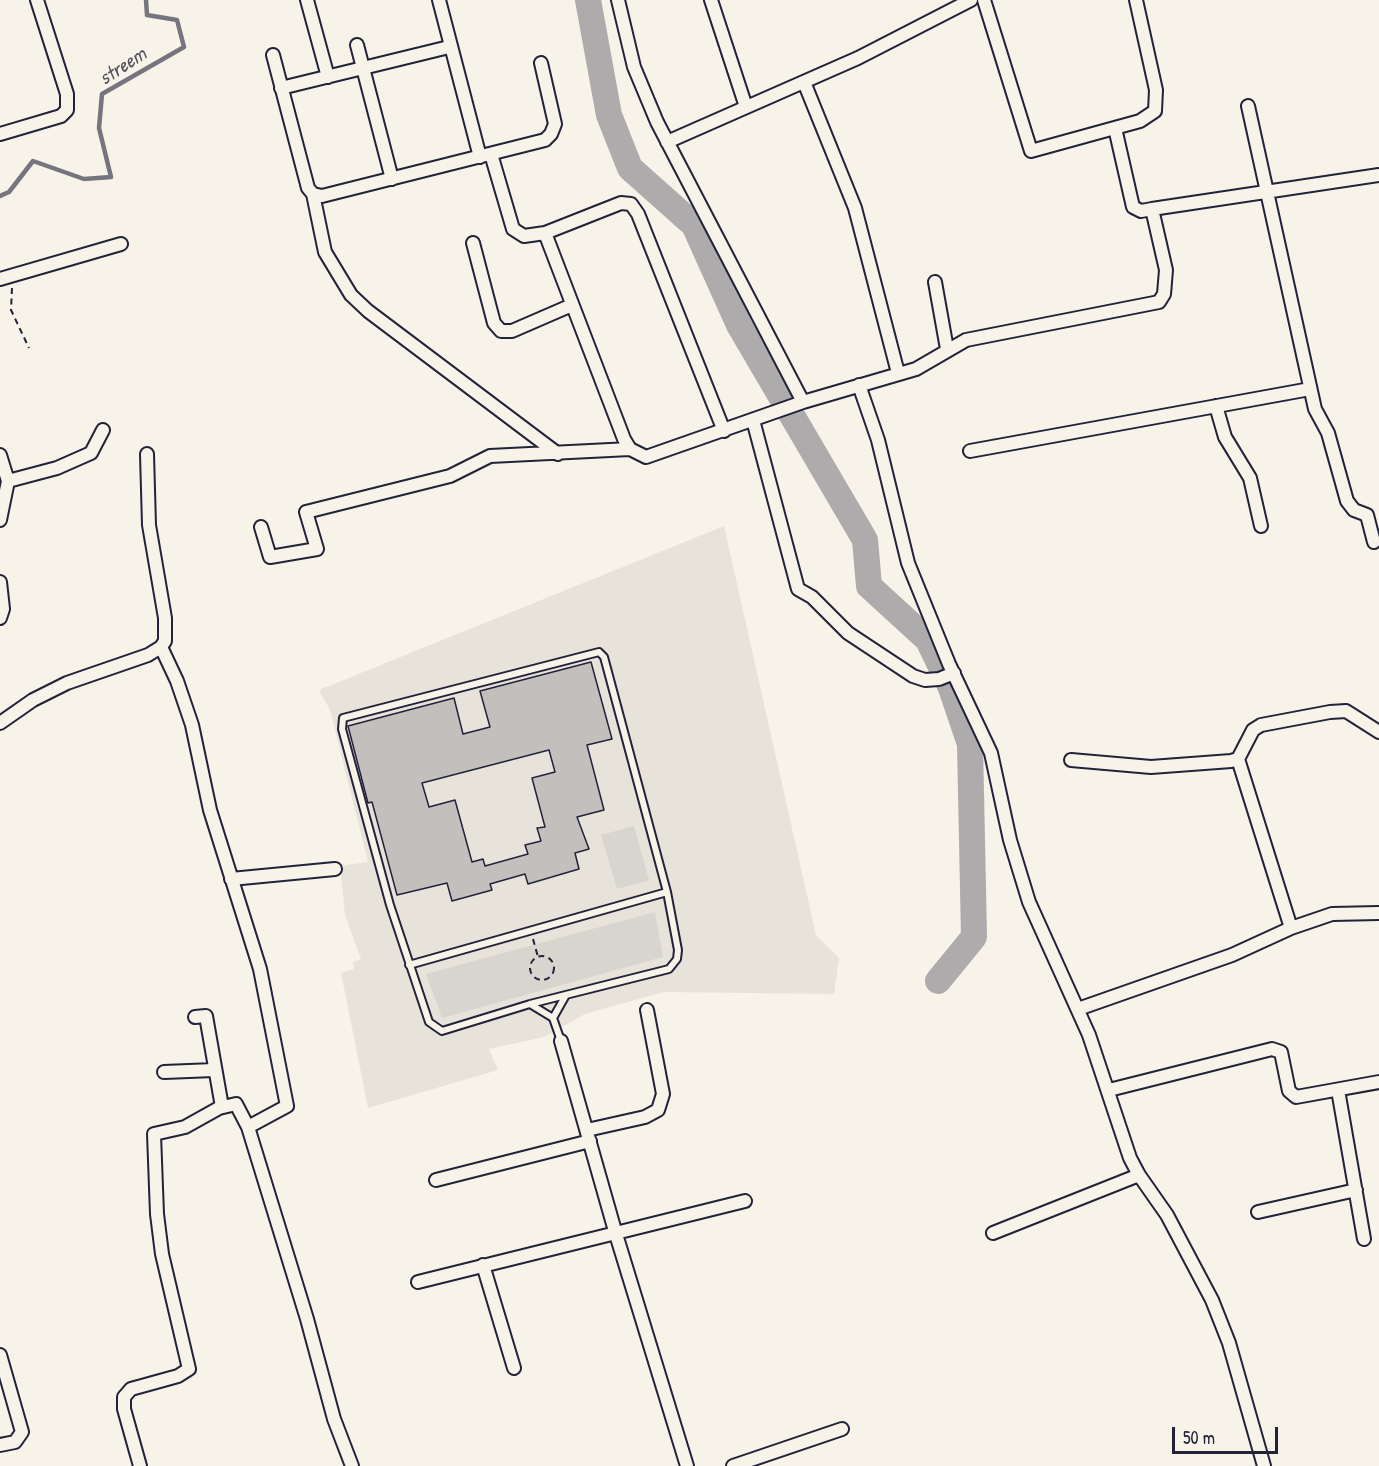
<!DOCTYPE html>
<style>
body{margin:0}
#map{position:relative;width:1379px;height:1466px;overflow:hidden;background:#f7f3e8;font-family:"Patrick Hand",sans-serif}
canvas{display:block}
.scale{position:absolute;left:1172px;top:1427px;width:106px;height:27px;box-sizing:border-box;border:3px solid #22223b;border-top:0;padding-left:8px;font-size:18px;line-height:21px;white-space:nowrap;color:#22223b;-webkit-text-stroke:4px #f7f3e8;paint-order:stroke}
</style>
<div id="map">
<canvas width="1379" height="1466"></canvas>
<div class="scale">50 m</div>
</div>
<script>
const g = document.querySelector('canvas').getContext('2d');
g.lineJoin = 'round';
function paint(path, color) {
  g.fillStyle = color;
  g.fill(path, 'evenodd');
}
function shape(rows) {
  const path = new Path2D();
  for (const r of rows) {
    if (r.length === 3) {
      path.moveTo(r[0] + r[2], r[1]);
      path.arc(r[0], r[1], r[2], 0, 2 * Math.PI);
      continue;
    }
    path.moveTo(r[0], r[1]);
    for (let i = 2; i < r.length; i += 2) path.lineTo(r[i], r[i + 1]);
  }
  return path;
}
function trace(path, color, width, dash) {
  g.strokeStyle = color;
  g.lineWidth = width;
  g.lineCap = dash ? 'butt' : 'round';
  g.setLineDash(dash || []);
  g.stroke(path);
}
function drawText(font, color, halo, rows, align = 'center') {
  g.font = font + ' "Patrick Hand",sans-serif';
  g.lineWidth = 4.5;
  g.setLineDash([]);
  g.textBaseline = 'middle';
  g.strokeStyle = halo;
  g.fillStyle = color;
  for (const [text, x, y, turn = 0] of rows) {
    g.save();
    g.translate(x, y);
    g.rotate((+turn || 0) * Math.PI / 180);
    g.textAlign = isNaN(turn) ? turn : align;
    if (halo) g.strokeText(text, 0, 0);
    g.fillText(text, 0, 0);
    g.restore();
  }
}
paint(shape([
 [724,526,816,935,839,958,834,994,664,992,585,1014,544,1037,489,1049,498,1070,368,1108,341,973,354,969,353,962,361,959,345,915,340,866,368,862,330,710,319,690]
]), '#e7e3db');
paint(shape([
 [634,826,649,880,617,889,601,835],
 [655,912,663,957,442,1018,426,974]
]), '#d8d5cf');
trace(shape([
 [0,196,9,192,33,161,84,179,111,177,99,128,102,94,184,47,177,20,147,15,146,0]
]), '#76747f', 4.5);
trace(shape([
 [588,0,609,115,630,168,694,225,739,325,865,540,869,586,928,640,951,688,970,744,974,937,938,981]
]), '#aeabad', 26);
const building = shape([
 [591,662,612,739,587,745,604,810,577,817,589,849,575,853,579,869,528,884,525,874,490,884,492,890,452,901,447,883,397,895,372,802,368,803,348,726,454,698,463,734,490,727,480,691,591,662],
 [549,750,555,772,532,778,545,827,537,828,541,841,525,845,528,854,485,866,483,859,472,862,455,800,429,807,422,783,549,750]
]);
paint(building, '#c2bfbd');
trace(building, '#22223b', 1.5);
const service = shape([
 [409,965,667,892,678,950,677,959,669,969,530,1004],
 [553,1018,566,995],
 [561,1041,553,1018,530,1004,442,1031,429,1022,390,905,342,729,343,718,599,652,604,657,667,892]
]);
const minor = shape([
 [307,0,328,77],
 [439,0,480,157],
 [618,0,634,67,657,122,803,402],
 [711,0,746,107],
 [984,0,1031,151,1140,121,1155,111,1156,90,1136,0],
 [357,45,392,179],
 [273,55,308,188,313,194,322,196,545,140,551,134,555,124,541,63],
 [804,82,855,208,898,373],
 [281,88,449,47],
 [1248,106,1315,409,1328,433,1347,501,1354,510,1367,515,1374,542],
 [1115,128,1133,207,1141,211,1152,209],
 [0,134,61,116,67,110,67,94,37,0],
 [667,142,858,58,971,0],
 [491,154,513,229,524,236,545,233,624,439,630,449,646,457,803,402,916,369,966,340,1159,302,1164,294,1166,270,1152,209,1379,175],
 [313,194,325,252,351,295,368,311,558,454],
 [545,233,621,203,631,204,638,214,724,431],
 [473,243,494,323,501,331,512,331,572,305],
 [0,279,121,244],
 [935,282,947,349],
 [859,385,878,440,908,563,949,664,991,753,1010,840,1029,902,1089,1035,1130,1158,1139,1175,1167,1215,1212,1300,1229,1343,1264,1466],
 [1216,406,1225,437,1250,478,1261,526],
 [753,420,798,589,812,597,848,633,913,676,925,680,939,679,954,673],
 [970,451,1310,389],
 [0,455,8,481],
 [0,520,8,481,57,468,91,453,103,430],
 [261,527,270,557,317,549,306,512,450,476,490,456,630,449],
 [0,582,3,609,0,618],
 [161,647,177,681,192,725,210,810,260,969,287,1106,248,1127],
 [0,723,33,700,67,683,148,655,161,647,165,641,165,618,149,525,147,454],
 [1238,759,1291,928],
 [1071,760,1151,767,1231,761,1238,759,1253,730,1261,725,1330,712,1346,711,1379,732],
 [231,879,335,869],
 [1078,1009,1232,955,1291,928,1332,914,1379,913],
 [195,1017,206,1016,222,1107],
 [561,1041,615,1231,687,1466],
 [164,1072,214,1070],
 [1109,1090,1272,1049,1281,1052,1289,1091,1296,1097,1379,1082],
 [1338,1090,1364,1239],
 [587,1130,645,1117,658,1110,663,1094,647,1010],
 [436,1180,590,1141],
 [1258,1212,1356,1190],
 [993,1233,1139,1175],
 [483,1265,514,1368],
 [418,1282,745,1201],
 [0,1355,22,1432,15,1442,0,1445],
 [140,1466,124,1409,124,1397,131,1389,178,1376,189,1369,162,1254,157,1214,154,1134,185,1127,219,1108,236,1104,248,1127,307,1319,334,1419,352,1466],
 [733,1466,842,1429]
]);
trace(service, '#22223b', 10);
trace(minor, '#22223b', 16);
trace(shape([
 [12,288,11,310,29,348],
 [533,939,538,957],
 [542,968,12]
]), '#22223b', 2, [6, 4.5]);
trace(service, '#f7f3e8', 6);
trace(minor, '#f7f3e8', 12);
drawText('italic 20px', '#535263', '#f7f3e8', [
 ["streem",123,67,-33]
]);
</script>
